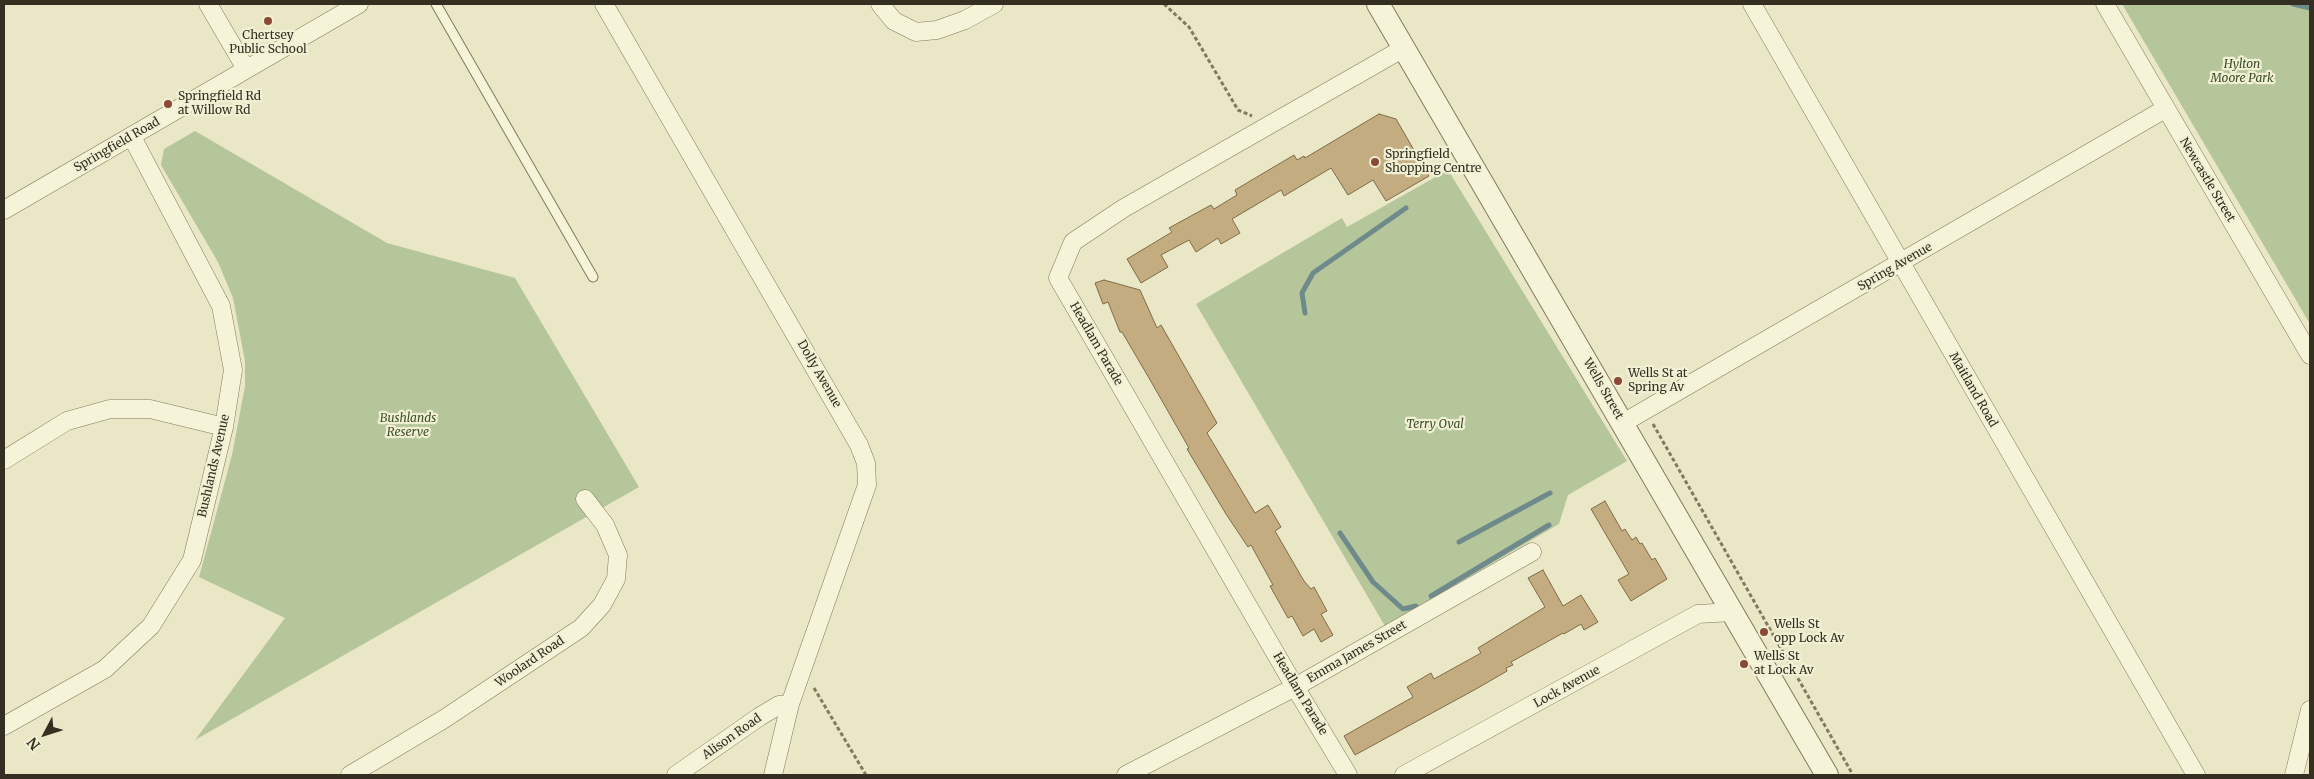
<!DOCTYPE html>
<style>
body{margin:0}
#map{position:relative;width:2314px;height:779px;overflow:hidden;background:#e9e7c6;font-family:Merriweather,serif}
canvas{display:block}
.frame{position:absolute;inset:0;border:5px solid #342f20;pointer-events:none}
.north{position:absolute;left:20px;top:709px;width:50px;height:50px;-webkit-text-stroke:4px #f1f0d5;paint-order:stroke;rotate:230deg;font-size:14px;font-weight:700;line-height:20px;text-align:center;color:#342f20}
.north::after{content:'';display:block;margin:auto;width:18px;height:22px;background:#342f20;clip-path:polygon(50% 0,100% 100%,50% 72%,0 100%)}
</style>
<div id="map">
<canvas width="2314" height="779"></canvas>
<div class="frame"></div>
<div class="north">N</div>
</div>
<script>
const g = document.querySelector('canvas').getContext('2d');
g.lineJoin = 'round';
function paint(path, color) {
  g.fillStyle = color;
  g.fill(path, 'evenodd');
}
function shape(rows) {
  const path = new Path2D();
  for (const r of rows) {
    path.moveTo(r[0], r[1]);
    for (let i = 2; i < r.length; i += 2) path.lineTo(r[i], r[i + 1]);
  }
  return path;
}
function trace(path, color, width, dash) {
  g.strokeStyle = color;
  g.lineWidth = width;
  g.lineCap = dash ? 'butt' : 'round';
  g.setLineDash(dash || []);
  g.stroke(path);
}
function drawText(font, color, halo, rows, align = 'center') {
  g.font = font + ' Merriweather,serif';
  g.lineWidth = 4.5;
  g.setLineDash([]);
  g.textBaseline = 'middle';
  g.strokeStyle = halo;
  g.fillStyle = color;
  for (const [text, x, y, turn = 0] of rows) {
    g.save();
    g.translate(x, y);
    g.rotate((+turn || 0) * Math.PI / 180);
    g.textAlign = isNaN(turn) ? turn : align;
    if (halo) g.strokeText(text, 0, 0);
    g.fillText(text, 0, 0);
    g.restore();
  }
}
paint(shape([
 [2122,4,2310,4,2310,324],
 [195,131,387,243,515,278,639,487,195,740,285,618,199,577,232,455,245,386,245,361,233,298,218,262,161,165,164,149],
 [1448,170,1627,461,1568,495,1559,524,1385,626,1196,304,1342,218,1347,227]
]), '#b6c69b');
trace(shape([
 [2293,4,2310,8],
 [1305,313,1302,293,1313,273,1406,208],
 [1340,533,1373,582,1403,609,1416,606],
 [1459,542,1550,493],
 [1431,596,1549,525]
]), '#6f8a8a', 5);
const building = shape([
 [1379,114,1396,119,1429,176,1386,201,1373,180,1348,195,1331,168,1284,196,1281,190,1232,219,1240,233,1221,244,1218,238,1196,252,1189,240,1161,255,1168,267,1141,283,1127,259,1172,232,1169,228,1211,205,1214,209,1237,195,1235,190,1294,155,1297,160,1304,156,1305,158,1379,114],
 [1104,280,1140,290,1157,328,1161,325,1217,423,1207,433,1255,513,1268,505,1281,527,1275,531,1304,581,1311,589,1314,587,1327,611,1321,614,1333,635,1321,642,1314,629,1303,636,1292,616,1288,618,1270,586,1273,585,1251,545,1248,547,1226,514,1187,449,1189,448,1149,378,1122,332,1120,332,1108,302,1103,304,1095,283,1104,280],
 [1605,501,1622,531,1625,529,1632,540,1636,537,1640,544,1642,543,1652,560,1655,558,1667,579,1631,601,1618,580,1629,574,1591,509,1605,501],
 [1543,570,1563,606,1581,595,1598,622,1584,630,1581,624,1564,634,1563,633,1511,662,1513,665,1506,668,1507,671,1476,689,1355,755,1344,736,1413,697,1407,687,1431,673,1434,679,1481,653,1478,648,1545,607,1528,578,1543,570]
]);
paint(building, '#c3ad80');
trace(building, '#7f6b46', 1);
const service = shape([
 [436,4,593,277]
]);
const minor = shape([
 [208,4,246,69],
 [604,4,859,445,866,463,867,485,790,704,773,775],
 [880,4,894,21,916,32,937,30,965,20,994,4],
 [1752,4,2196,775],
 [2105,4,2310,355],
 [4,210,359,4],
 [1623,423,2165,109],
 [4,460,67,421,110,409,150,409,224,427],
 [4,726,105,669,151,626,192,560,224,427,233,370,221,306,132,137],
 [350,775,444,719,581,628,602,605,616,579,618,555,605,525,585,499],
 [676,775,759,717,779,705,790,704],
 [1126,775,1295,687,1532,552],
 [1348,775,1295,687,1058,278,1073,242,1124,208,1404,48],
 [1404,775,1698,614,1732,612],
 [2294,775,2310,710]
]);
const tertiary = shape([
 [1378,4,1827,775]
]);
trace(service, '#827a5e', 11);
trace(minor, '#827a5e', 19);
trace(tertiary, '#827a5e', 24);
trace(shape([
 [1164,4,1189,27,1238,110,1252,116],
 [1653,424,1853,775],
 [814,688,866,775]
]), '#827a5e', 3, [4, 2.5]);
trace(service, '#f5f3d8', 9);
trace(minor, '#f5f3d8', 18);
trace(tertiary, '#f5f3d8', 22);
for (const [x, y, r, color] of [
 [268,21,5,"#8a4a35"],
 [168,104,5,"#8a4a35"],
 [1375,162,5,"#8a4a35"],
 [1618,381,5,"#8a4a35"],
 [1764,632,5,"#8a4a35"],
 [1744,664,5,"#8a4a35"]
]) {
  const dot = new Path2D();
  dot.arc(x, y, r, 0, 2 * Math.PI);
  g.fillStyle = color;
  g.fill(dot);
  trace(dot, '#f1f0d5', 2);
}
drawText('12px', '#342f20', '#f1f0d5', [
 ["Chertsey",268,36,"center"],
 ["Public School",268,50,"center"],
 ["Springfield Rd",178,97],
 ["at Willow Rd",178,111],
 ["Springfield",1385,155],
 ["Shopping Centre",1385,169],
 ["Wells St at",1628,374],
 ["Spring Av",1628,388],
 ["Wells St",1774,625],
 ["opp Lock Av",1774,639],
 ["Wells St",1754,657],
 ["at Lock Av",1754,671]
], 'left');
drawText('italic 12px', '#3b4e29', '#f1f0d5', [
 ["Hylton",2242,65],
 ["Moore Park",2242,79],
 ["Bushlands",408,419],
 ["Reserve",408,433],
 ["Terry Oval",1435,425]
]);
drawText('12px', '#342f20', '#f1f0d5', [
 ["Springfield Road",117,145,-30],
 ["Newcastle Street",2207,180,59],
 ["Spring Avenue",1895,267,-30],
 ["Headlam Parade",1096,344,60],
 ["Dolly Avenue",819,374,60],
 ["Wells Street",1603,389,60],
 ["Maitland Road",1973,390,60],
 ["Bushlands Avenue",214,466,-77],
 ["Emma James Street",1357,652,-30],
 ["Woolard Road",530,662,-34],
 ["Lock Avenue",1567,687,-29],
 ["Headlam Parade",1300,694,59],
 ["Alison Road",732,737,-35]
]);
</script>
